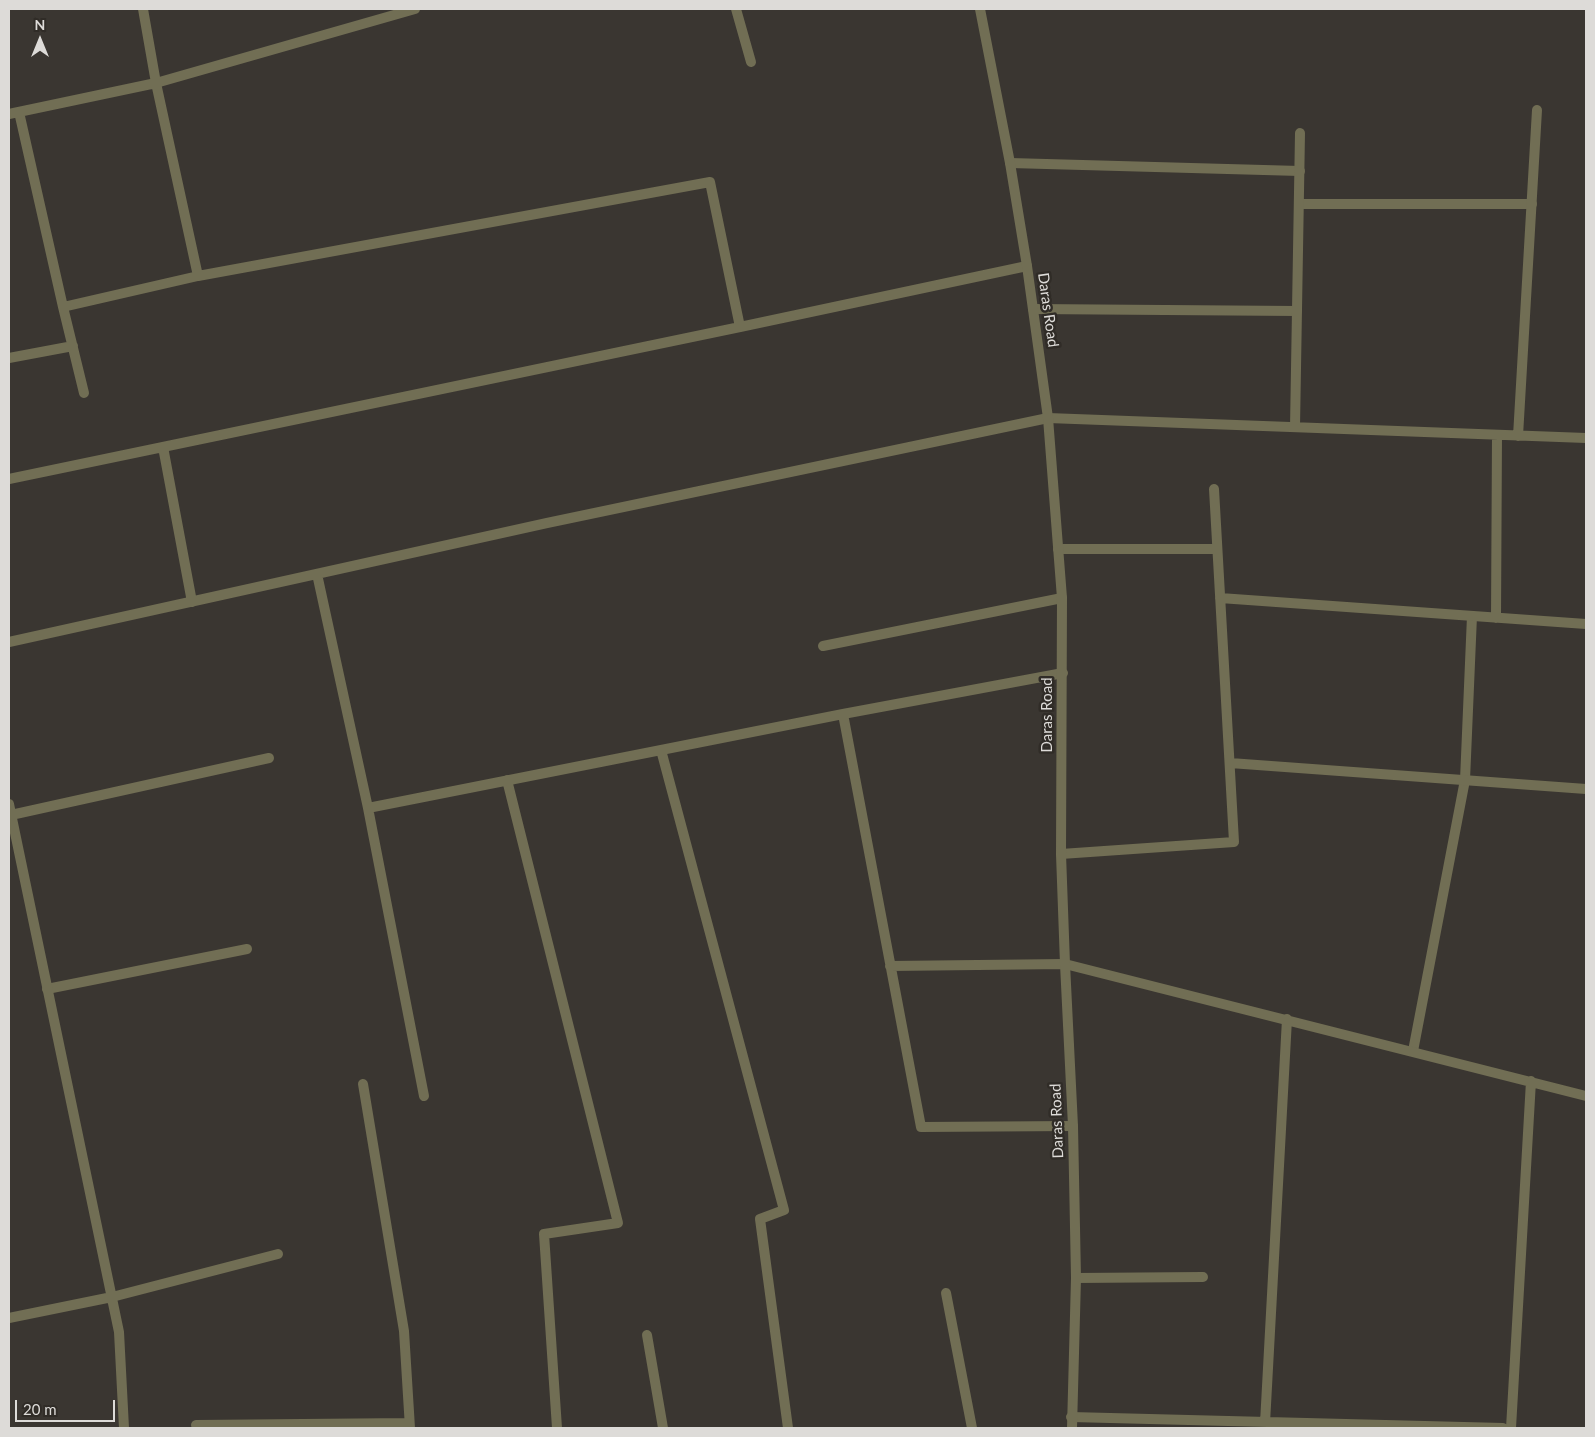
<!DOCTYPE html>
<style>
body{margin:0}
#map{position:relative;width:1595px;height:1437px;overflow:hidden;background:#3a3631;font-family:Lato,sans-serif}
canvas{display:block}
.frame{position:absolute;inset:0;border:10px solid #dddbd8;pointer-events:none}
.north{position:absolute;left:15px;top:15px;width:50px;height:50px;-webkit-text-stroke:4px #302c27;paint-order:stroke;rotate:0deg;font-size:14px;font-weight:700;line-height:20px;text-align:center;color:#dddbd8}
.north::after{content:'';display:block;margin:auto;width:18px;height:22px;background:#dddbd8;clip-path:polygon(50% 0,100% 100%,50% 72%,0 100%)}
.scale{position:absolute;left:15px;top:1400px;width:100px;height:22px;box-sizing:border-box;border:2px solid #dddbd8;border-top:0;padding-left:6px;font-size:15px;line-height:18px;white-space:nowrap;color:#dddbd8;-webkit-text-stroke:4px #302c27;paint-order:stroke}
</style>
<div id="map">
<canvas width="1595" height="1437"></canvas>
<div class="frame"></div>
<div class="north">N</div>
<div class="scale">20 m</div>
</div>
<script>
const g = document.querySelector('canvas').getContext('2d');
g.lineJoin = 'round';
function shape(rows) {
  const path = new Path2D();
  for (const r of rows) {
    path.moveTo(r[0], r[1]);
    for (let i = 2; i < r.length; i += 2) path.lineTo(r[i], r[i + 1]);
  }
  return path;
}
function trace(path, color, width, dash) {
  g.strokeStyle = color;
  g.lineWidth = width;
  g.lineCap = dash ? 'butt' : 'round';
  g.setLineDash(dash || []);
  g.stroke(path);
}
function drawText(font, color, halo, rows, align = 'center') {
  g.font = font + ' Lato,sans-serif';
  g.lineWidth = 5;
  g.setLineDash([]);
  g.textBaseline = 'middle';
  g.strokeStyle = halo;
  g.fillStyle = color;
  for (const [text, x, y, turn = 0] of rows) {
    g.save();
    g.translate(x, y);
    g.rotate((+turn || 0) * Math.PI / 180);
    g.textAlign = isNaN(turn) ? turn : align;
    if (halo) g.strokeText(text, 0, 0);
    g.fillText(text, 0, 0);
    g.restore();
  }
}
trace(shape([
 [1010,163,1300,171],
 [1299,204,1532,204],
 [1033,309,1297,311],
 [47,989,247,949],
 [1413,1051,1465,780,1472,616],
 [946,1293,972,1428],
 [647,1335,663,1428]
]), '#716e54', 10);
trace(shape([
 [143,9,156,83,198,276],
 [736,9,751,62],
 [19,112,63,307,84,393],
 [9,114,156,83,415,9],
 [63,307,198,276,710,182,740,327,1027,266],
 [9,358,73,346],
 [1295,427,1300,133],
 [1518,436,1537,110],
 [163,447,192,602],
 [9,479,740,327],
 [1058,549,1217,549],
 [317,574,368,808,424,1096],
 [1220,598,1586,624],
 [1496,618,1497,435],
 [9,642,547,523,1048,418,1586,438],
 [823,646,1062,598],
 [843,714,921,1127,1073,1126],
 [661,750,784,1210,760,1219,788,1428],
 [1230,763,1586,789],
 [507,780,618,1223,544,1234,557,1428],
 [9,804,119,1332,124,1428],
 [368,808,843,714,1063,673],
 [11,815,269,758],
 [1061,854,1234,842,1214,489],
 [890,966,1065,964,1586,1096],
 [363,1084,404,1331,410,1428],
 [1076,1278,1203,1277],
 [9,1318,112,1297,278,1254],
 [1071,1417,1503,1428],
 [1265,1423,1287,1019],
 [196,1425,409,1423],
 [1511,1428,1531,1081]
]), '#716e54', 10);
trace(shape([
 [980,9,1010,163,1027,266,1048,418,1062,598,1061,854,1065,964,1073,1126,1076,1278,1072,1428]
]), '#716e54', 10);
drawText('15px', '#dddbd8', '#302c27', [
 ["Daras Road",1048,310,82],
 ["Daras Road",1047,715,-90],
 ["Daras Road",1057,1121,-92]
]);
</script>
